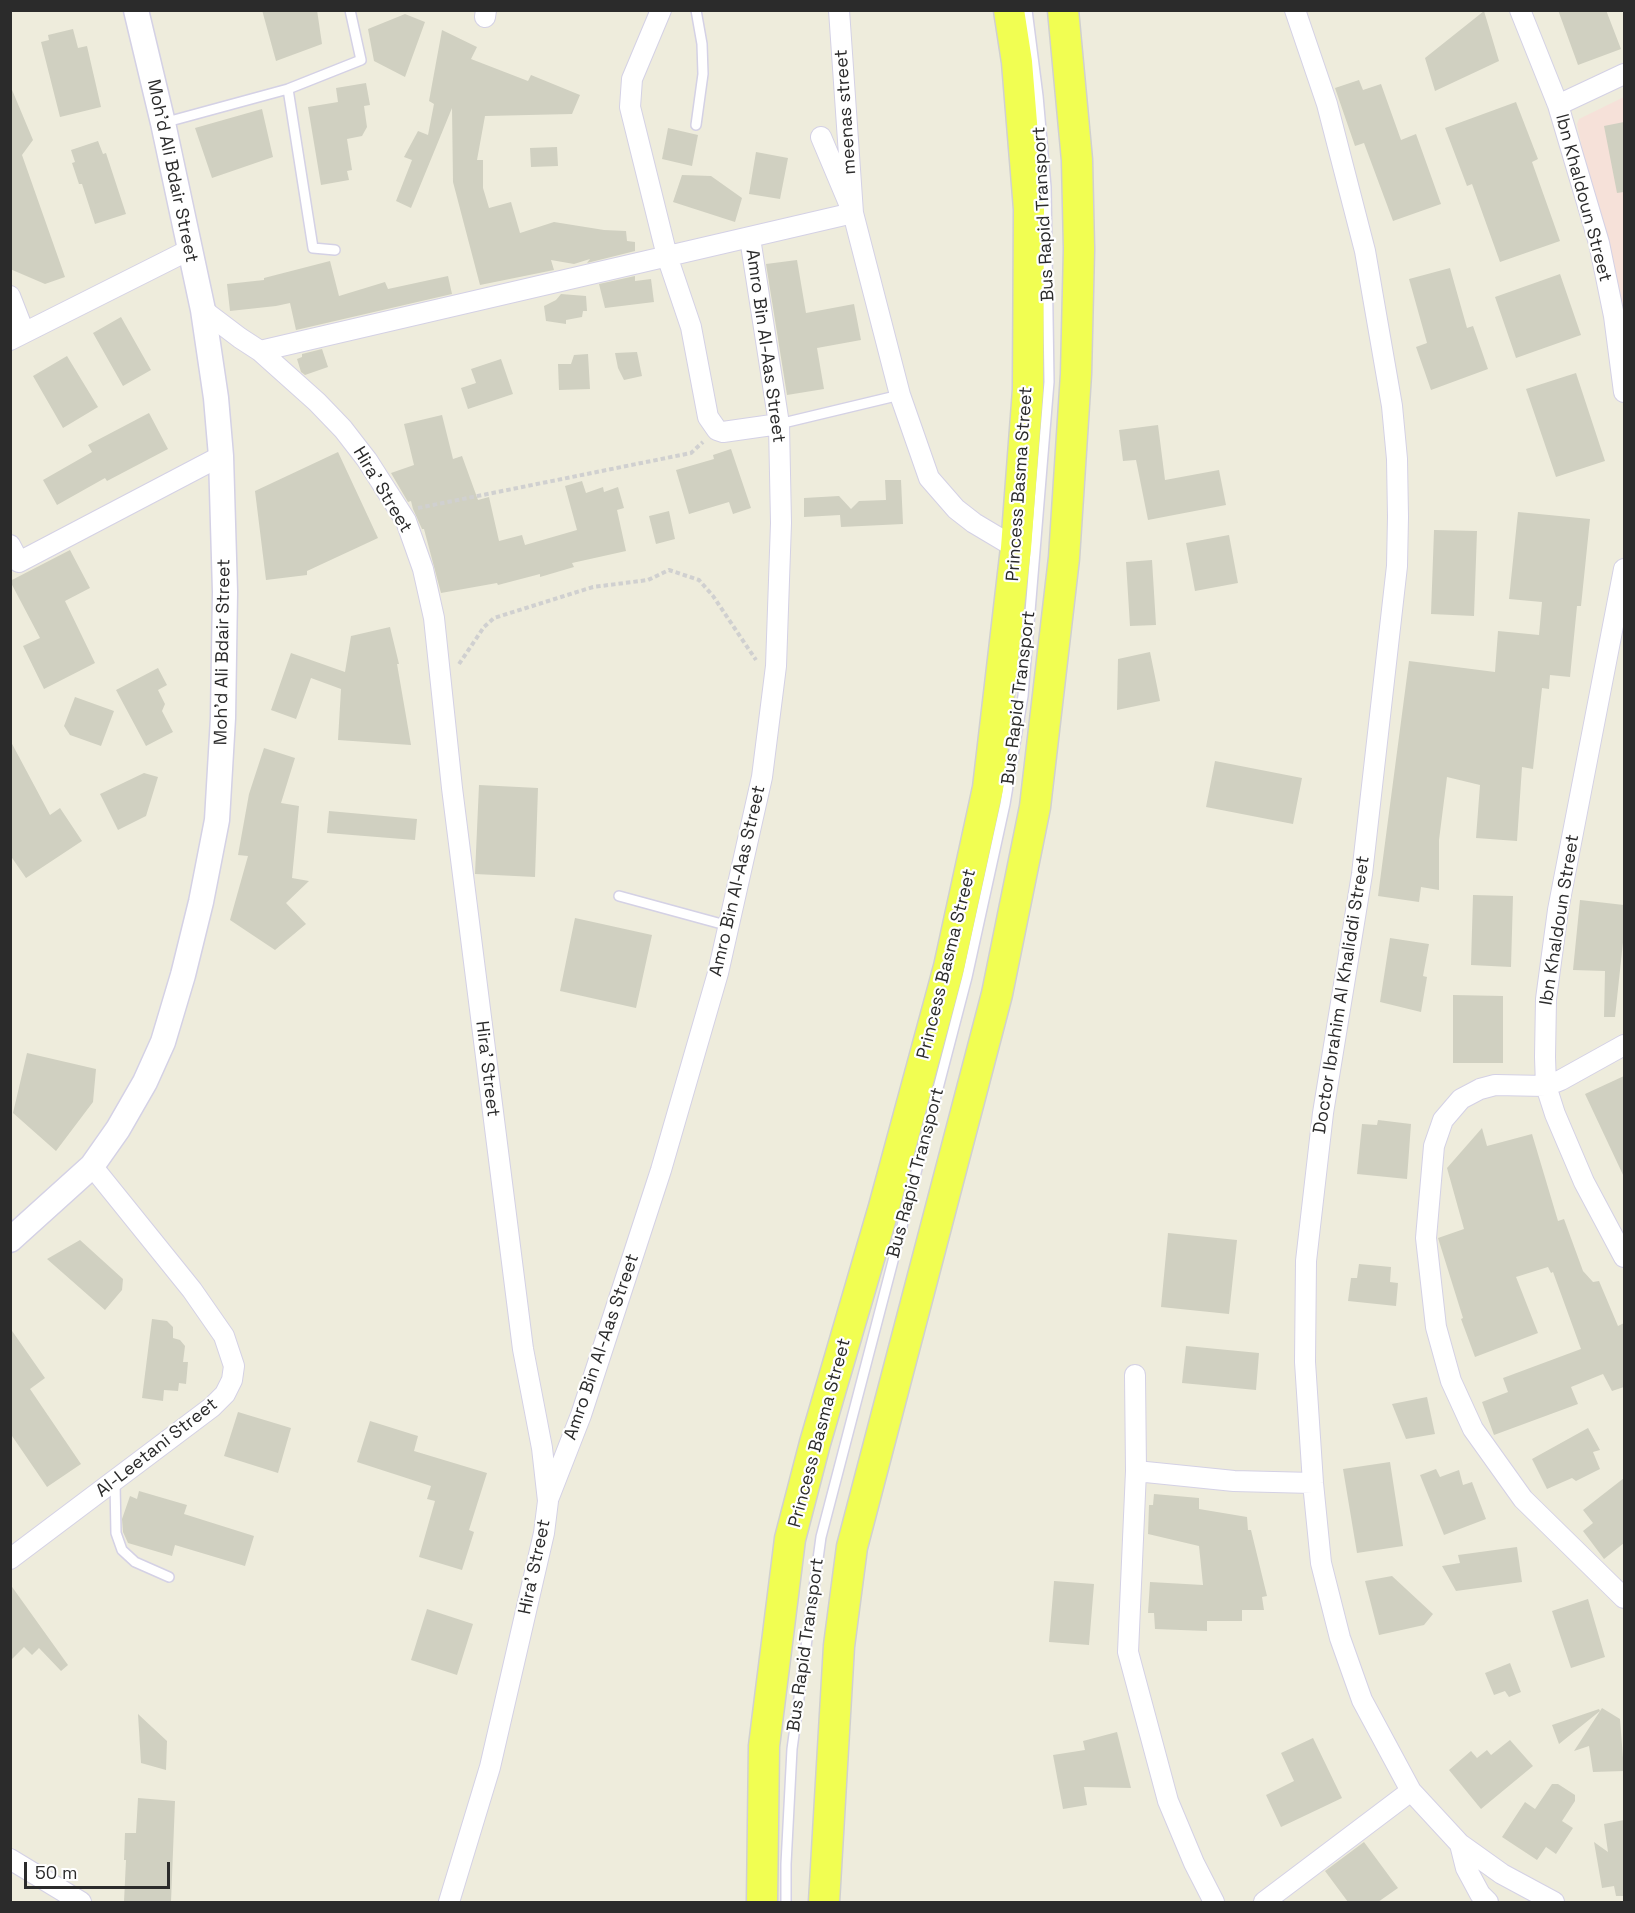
<!DOCTYPE html>
<style>
body{margin:0}
#map{position:relative;width:1635px;height:1913px;overflow:hidden;background:#eeecdc;font-family:"Space Grotesk",sans-serif}
canvas{display:block}
.frame{position:absolute;inset:0;border:12px solid #2b2b2b;pointer-events:none}
.scale{position:absolute;left:24px;top:1862px;width:146px;height:27px;box-sizing:border-box;border:3px solid #2b2b2b;border-top:0;padding-left:8px;font-size:18px;line-height:21px;white-space:nowrap;color:#2b2b2b;-webkit-text-stroke:4px #fff;paint-order:stroke}
</style>
<div id="map">
<canvas width="1635" height="1913"></canvas>
<div class="frame"></div>
<div class="scale">50 m</div>
</div>
<script>
const g = document.querySelector('canvas').getContext('2d');
g.lineJoin = 'round';
function paint(path, color) {
  g.fillStyle = color;
  g.fill(path, 'evenodd');
}
function shape(rows) {
  const path = new Path2D();
  for (const r of rows) {
    path.moveTo(r[0], r[1]);
    for (let i = 2; i < r.length; i += 2) path.lineTo(r[i], r[i + 1]);
  }
  return path;
}
function trace(path, color, width, dash) {
  g.strokeStyle = color;
  g.lineWidth = width;
  g.lineCap = dash ? 'butt' : 'round';
  g.setLineDash(dash || []);
  g.stroke(path);
}
function drawText(font, color, halo, rows, align = 'center') {
  g.font = font + ' "Space Grotesk",sans-serif';
  g.lineWidth = 4.5;
  g.setLineDash([]);
  g.textBaseline = 'middle';
  g.strokeStyle = halo;
  g.fillStyle = color;
  for (const [text, x, y, turn = 0] of rows) {
    g.save();
    g.translate(x, y);
    g.rotate((+turn || 0) * Math.PI / 180);
    g.textAlign = isNaN(turn) ? turn : align;
    if (halo) g.strokeText(text, 0, 0);
    g.fillText(text, 0, 0);
    g.restore();
  }
}
paint(shape([
 [1624,97,1624,351,1577,124,1579,119]
]), '#f6e1d9');
paint(shape([
 [262,10,317,10,322,44,276,61],
 [1558,10,1606,10,1621,49,1578,65],
 [1484,11,1499,61,1435,91,1425,58],
 [405,14,425,22,405,77,374,61,368,29],
 [73,29,78,48,87,46,101,107,60,117,41,42,49,40,48,35],
 [442,30,477,47,471,59,528,81,531,75,580,95,572,114,485,116,477,160,483,160,483,188,489,208,511,202,520,233,554,222,604,230,626,231,627,241,635,242,635,251,587,263,590,259,574,264,551,260,554,270,480,285,453,182,452,108,411,208,396,201,412,160,404,157,418,131,428,135,434,104,429,101],
 [1359,80,1363,90,1381,84,1401,140,1416,134,1441,204,1393,221,1364,143,1355,146,1335,88],
 [366,83,370,105,364,106,367,127,362,136,347,139,352,170,347,171,349,180,321,185,308,107,338,102,336,88],
 [10,85,33,140,22,155,65,277,45,284,10,269],
 [1516,102,1538,159,1532,162,1560,241,1500,262,1472,184,1467,186,1445,128],
 [262,109,273,157,212,178,195,128],
 [1624,122,1624,192,1617,193,1604,126],
 [668,128,698,135,692,166,662,159],
 [98,141,103,154,106,153,126,214,95,224,82,184,79,184,72,163,75,162,71,150],
 [557,147,558,166,531,167,530,148],
 [756,152,788,158,780,199,749,194],
 [682,175,711,176,742,198,735,222,673,202],
 [797,260,806,313,854,304,861,340,817,348,824,389,787,395,766,264],
 [330,261,339,296,385,282,388,289,448,276,452,294,296,330,290,303,276,306,230,311,227,284,264,280,264,278],
 [1450,268,1467,328,1473,326,1488,369,1431,390,1416,347,1427,343,1409,279],
 [1560,274,1581,335,1516,358,1495,297],
 [635,276,635,281,651,279,654,302,605,308,599,284],
 [561,294,586,296,587,311,583,311,582,317,566,320,566,324,546,321,544,306,556,300],
 [121,317,151,370,123,386,93,333],
 [322,349,328,367,305,375,301,372,297,359,302,357,302,354],
 [637,352,642,376,624,380,618,368,615,353],
 [588,354,590,389,559,390,558,364,571,364,574,355],
 [67,356,98,407,63,428,33,376],
 [501,359,513,394,468,409,461,388,476,383,471,369],
 [1576,373,1605,461,1556,477,1526,389],
 [149,413,168,449,107,481,105,478,57,505,43,480,92,452,88,445],
 [442,415,453,459,462,456,478,500,489,497,499,541,522,535,525,545,577,530,565,486,582,481,586,493,603,487,604,492,618,487,624,508,617,510,626,551,572,563,574,567,540,577,540,574,498,585,497,583,441,593,424,529,422,529,413,509,411,501,408,502,391,473,414,465,404,424],
 [1158,425,1165,480,1219,470,1226,505,1148,520,1136,460,1123,461,1119,430],
 [731,449,751,508,733,514,729,502,689,514,676,470,714,459,713,455],
 [338,452,378,538,307,571,307,575,266,580,255,491],
 [885,480,901,480,903,524,841,527,840,515,804,517,804,498,839,496,851,509,859,501,886,500],
 [669,511,675,539,656,544,649,516],
 [1518,512,1590,519,1581,606,1577,606,1570,677,1550,675,1549,689,1542,688,1533,769,1522,767,1517,841,1476,838,1480,785,1447,777,1439,840,1439,890,1421,887,1419,902,1378,896,1409,661,1495,672,1498,631,1539,635,1542,602,1509,599],
 [1434,530,1477,531,1474,616,1431,614],
 [1229,535,1238,583,1195,591,1186,543],
 [70,550,90,588,65,601,95,663,44,689,23,646,40,638,10,581],
 [1152,560,1156,625,1130,626,1126,562],
 [390,627,399,664,397,664,411,745,338,740,341,689,311,678,296,719,271,710,291,653,345,672,351,636],
 [1150,652,1160,701,1117,710,1118,659],
 [158,668,167,685,158,690,165,704,162,711,173,732,146,746,116,690],
 [75,697,114,711,101,746,70,735,64,726],
 [10,740,50,815,60,808,82,841,26,878,10,855],
 [264,748,295,758,281,803,299,806,292,878,309,881,286,903,306,924,275,950,230,920,248,856,238,855,249,794],
 [1215,761,1302,778,1293,824,1206,807],
 [144,773,158,777,146,816,118,830,100,794],
 [479,785,538,788,535,877,475,874],
 [329,811,417,819,415,840,327,833],
 [1473,895,1513,896,1511,967,1471,965],
 [1580,900,1624,905,1624,933,1615,1017,1604,1017,1605,971,1573,970],
 [575,918,652,935,636,1008,560,991],
 [1390,938,1429,944,1423,976,1427,977,1421,1012,1380,1002],
 [1453,995,1503,996,1503,1063,1453,1063],
 [27,1053,96,1069,93,1102,56,1151,13,1113],
 [1624,1076,1624,1177,1585,1094],
 [1378,1120,1411,1124,1407,1179,1357,1174,1362,1124,1377,1125],
 [1482,1128,1487,1146,1532,1134,1558,1221,1564,1219,1583,1271,1593,1282,1599,1281,1618,1326,1624,1323,1624,1387,1612,1391,1603,1374,1571,1387,1578,1404,1494,1435,1482,1402,1508,1392,1503,1378,1581,1349,1553,1272,1551,1273,1548,1267,1516,1277,1538,1333,1475,1357,1461,1319,1463,1318,1438,1238,1464,1229,1447,1168],
 [1168,1233,1237,1240,1229,1314,1161,1307],
 [80,1240,123,1279,122,1290,105,1310,47,1259],
 [1359,1264,1391,1267,1390,1282,1398,1283,1396,1306,1348,1301,1351,1278,1357,1278],
 [152,1319,167,1321,173,1327,173,1338,180,1340,185,1346,183,1362,188,1362,186,1384,179,1383,178,1391,164,1390,163,1401,142,1398],
 [10,1328,45,1378,30,1389,81,1464,47,1487,10,1433],
 [1186,1346,1259,1353,1256,1390,1182,1383],
 [1427,1397,1435,1434,1406,1439,1392,1404],
 [238,1412,291,1428,278,1473,224,1456],
 [370,1421,418,1436,414,1451,487,1473,469,1530,474,1532,462,1570,419,1557,435,1501,427,1499,431,1486,357,1462],
 [1588,1428,1600,1450,1593,1452,1600,1469,1576,1481,1572,1478,1547,1489,1532,1459],
 [1390,1462,1403,1546,1357,1553,1343,1469],
 [1436,1469,1440,1477,1459,1470,1463,1485,1472,1482,1486,1519,1444,1535,1420,1475],
 [1624,1478,1624,1543,1604,1559,1583,1531,1593,1523,1583,1510],
 [139,1491,187,1505,184,1514,254,1536,245,1566,175,1545,172,1556,128,1543,123,1532,122,1519,130,1496,137,1499],
 [1154,1494,1199,1498,1199,1509,1247,1517,1248,1530,1251,1530,1267,1596,1262,1597,1264,1610,1242,1610,1242,1621,1207,1621,1207,1631,1155,1629,1154,1613,1148,1613,1150,1582,1203,1585,1199,1546,1148,1534,1149,1505,1153,1505],
 [1517,1547,1522,1582,1456,1591,1442,1566,1460,1563,1458,1555],
 [1392,1576,1433,1614,1424,1625,1379,1635,1365,1581],
 [1054,1581,1094,1584,1089,1645,1049,1642],
 [10,1584,68,1665,61,1671,39,1648,32,1655,24,1647,10,1661],
 [1588,1599,1605,1657,1571,1668,1552,1611],
 [427,1609,473,1624,457,1675,411,1660],
 [1510,1663,1521,1692,1509,1697,1505,1691,1494,1695,1485,1673],
 [1602,1708,1620,1719,1624,1771,1593,1772,1589,1746,1574,1751],
 [1599,1709,1600,1711,1559,1744,1552,1725],
 [138,1714,167,1741,166,1770,141,1763],
 [1117,1732,1131,1788,1084,1787,1087,1805,1063,1809,1053,1755,1085,1750,1083,1741],
 [1313,1738,1342,1798,1281,1827,1266,1795,1294,1781,1281,1753],
 [1510,1740,1533,1766,1481,1809,1449,1770,1471,1751,1477,1758,1487,1750,1491,1755],
 [1552,1784,1558,1784,1575,1795,1575,1801,1562,1821,1573,1828,1556,1854,1546,1847,1537,1860,1502,1837,1525,1802,1535,1809],
 [138,1798,175,1801,171,1902,124,1902,126,1860,124,1860,125,1833,136,1833],
 [1624,1820,1624,1896,1616,1896,1614,1886,1602,1888,1594,1842,1608,1852,1604,1824],
 [1364,1842,1398,1888,1378,1902,1348,1902,1325,1871]
]), '#d0d0c1');
const service = shape([
 [696,10,702,44,703,74,696,125],
 [288,89,313,248,335,250],
 [163,123,288,89,361,60,350,10],
 [779,424,900,395],
 [619,896,729,926],
 [115,1483,116,1533,122,1550,135,1562,169,1577],
 [786,1902,786,1864,792,1749,821,1537,967,977,1005,804,1023,696,1049,382,1046,187,1038,96,1027,10]
]);
const minor = shape([
 [661,10,632,79,630,107,667,256,691,327,708,417,717,430,723,432,779,424],
 [1295,10,1327,104,1365,251,1392,406,1397,459,1398,517,1397,566,1362,874,1323,1113,1306,1261,1305,1362,1313,1483,1321,1563,1340,1638,1362,1700,1411,1791,1460,1844,1502,1874,1554,1902],
 [1520,10,1558,105,1599,243,1614,316,1624,392],
 [485,17,486,10],
 [1558,105,1624,74],
 [821,137,853,213,900,395,929,478,956,509,974,523,1016,548],
 [10,296,24,332],
 [203,310,240,338,260,351,317,402,343,429,367,460,406,521,423,569,434,618,452,788,523,1349,542,1448,548,1501,544,1533,490,1767,449,1902],
 [10,340,189,250],
 [260,351,853,213,839,10],
 [10,545,19,562,221,456],
 [1624,569,1558,910,1546,999,1545,1057,1546,1086,1555,1114,1584,1182,1624,1257],
 [1624,1045,1561,1080,1546,1086,1495,1085,1480,1089,1461,1099,1443,1120,1434,1146,1426,1238,1436,1327,1451,1381,1473,1429,1523,1499,1624,1598],
 [1135,1375,1136,1471,1128,1652,1168,1801,1194,1863,1214,1902],
 [1136,1471,1234,1481,1313,1483],
 [549,1497,581,1415,661,1170,718,973,762,777,776,666,781,523,779,424,750,238],
 [10,1559,212,1407,225,1394,232,1380,234,1366,224,1336,192,1290,92,1166],
 [1460,1844,1466,1868,1480,1894,1488,1902],
 [10,1859,81,1902],
 [1264,1902,1411,1791]
]);
const tertiary = shape([
 [10,1240,92,1166,118,1129,145,1082,163,1042,183,975,201,902,217,820,223,718,225,592,221,456,216,398,203,310,163,123,136,10]
]);
const primary = shape([
 [762,1902,764,1746,790,1539,815,1443,884,1207,949,967,988,788,1016,548,1028,390,1029,209,1017,62,1009,10],
 [824,1902,839,1646,852,1547,997,994,1035,807,1064,558,1076,374,1079,249,1077,160,1063,10]
]);
trace(service, '#d4d1e5', 12);
trace(minor, '#d4d1e5', 22);
trace(tertiary, '#d4d1e5', 27);
trace(primary, '#d0d0d0', 33);
trace(shape([
 [418,508,691,453,703,442],
 [459,664,484,627,494,618,593,587,648,580,669,570,699,580,713,596,756,660]
]), '#d0d0d0', 4, [4.5, 3]);
trace(service, '#fff', 9);
trace(minor, '#fff', 20);
trace(tertiary, '#fff', 24);
trace(primary, '#f1fe52', 30);
drawText('18px', '#2b2b2b', '#fff', [
 ["meenas street",846,112,-94],
 ["Moh'd Ali Bdair Street",172,171,78],
 ["Ibn Khaldoun Street",1583,198,75],
 ["Bus Rapid Transport",1044,214,-93],
 ["Amro Bin Al-Aas Street",765,346,82],
 ["Princess Basma Street",1020,484,-86],
 ["Hira' Street",382,490,59],
 ["Moh'd Ali Bdair Street",223,652,-89],
 ["Bus Rapid Transport",1019,698,-83],
 ["Amro Bin Al-Aas Street",738,881,-77],
 ["Ibn Khaldoun Street",1560,920,-81],
 ["Princess Basma Street",947,964,-76],
 ["Doctor Ibrahim Al Khaliddi Street",1342,995,-81],
 ["Hira' Street",487,1069,83],
 ["Bus Rapid Transport",916,1173,-75],
 ["Amro Bin Al-Aas Street",602,1347,-71],
 ["Princess Basma Street",820,1433,-75],
 ["Al-Leetani Street",157,1448,-38],
 ["Hira' Street",535,1567,-78],
 ["Bus Rapid Transport",806,1645,-82]
]);
</script>
